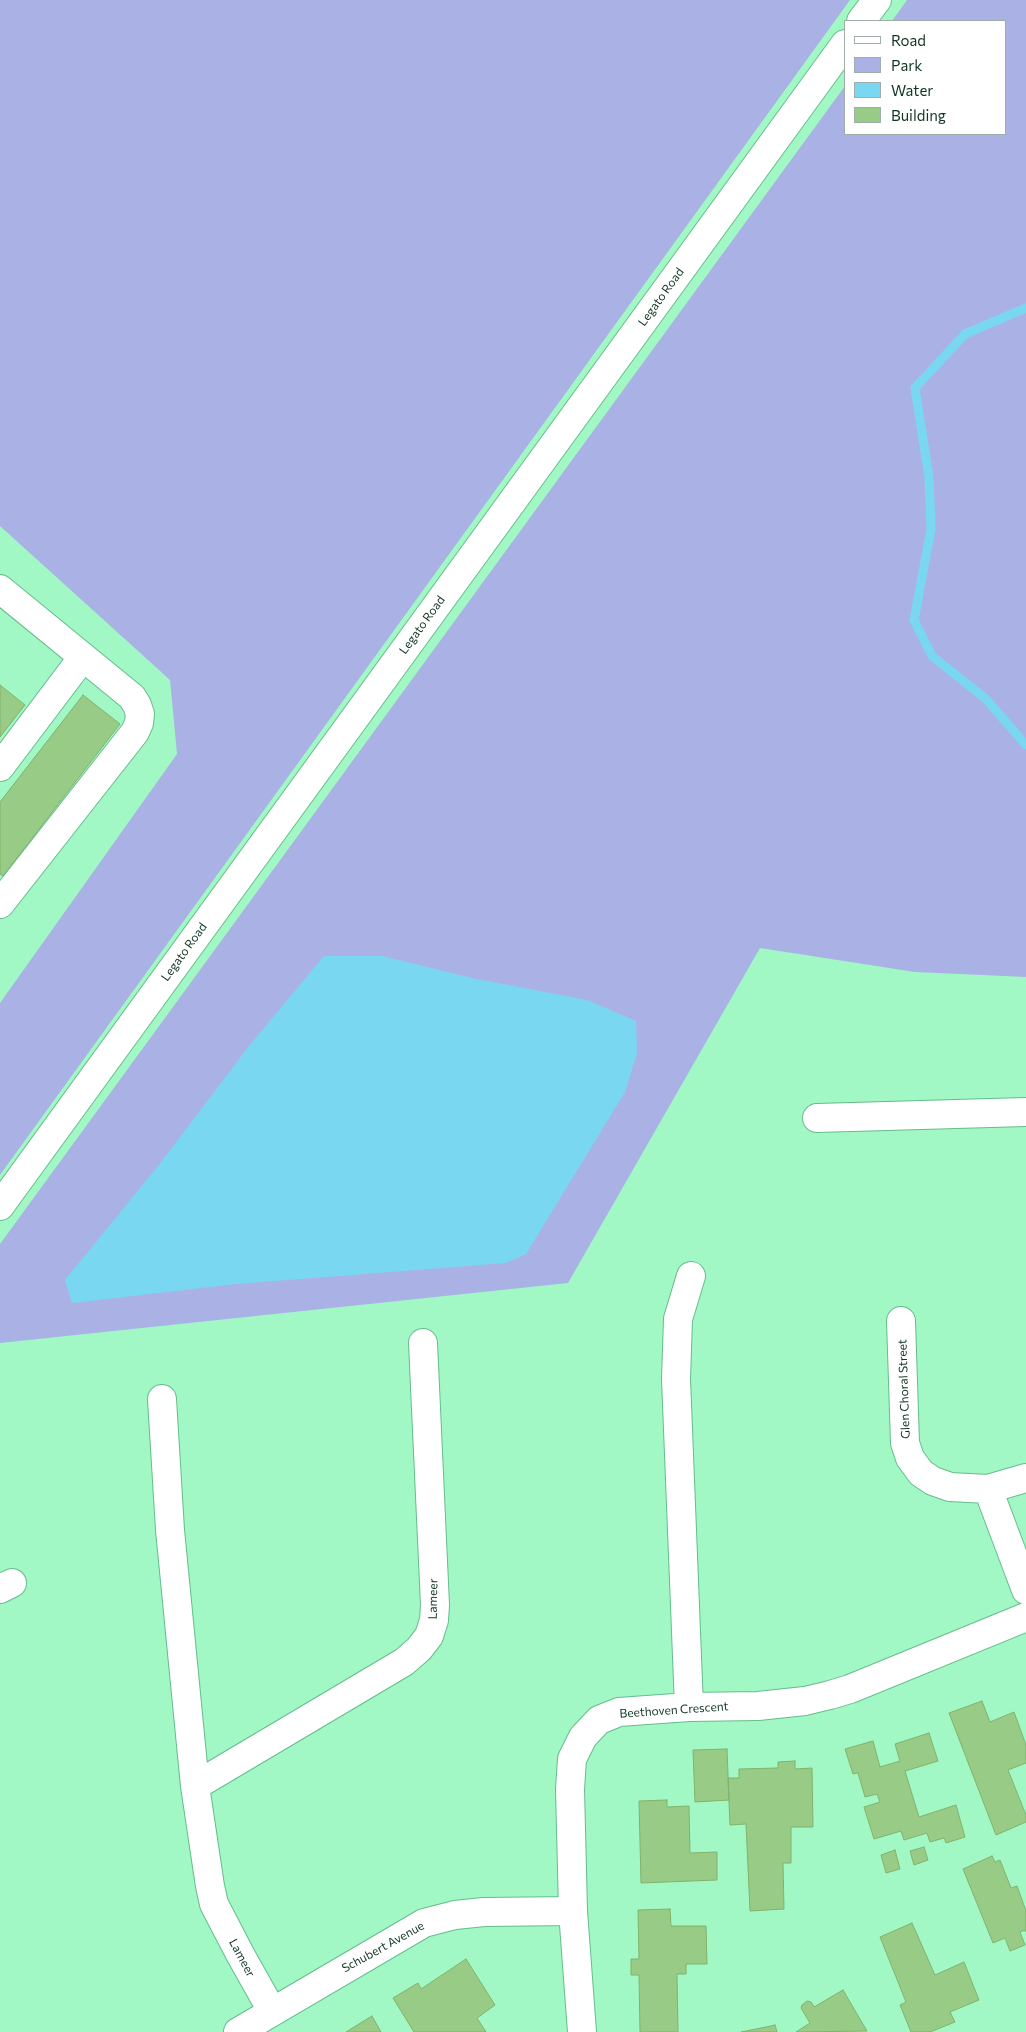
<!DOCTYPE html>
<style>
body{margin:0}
#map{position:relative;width:1026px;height:2032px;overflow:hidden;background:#a1f8c5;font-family:Commissioner,sans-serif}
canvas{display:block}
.legend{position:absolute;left:844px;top:20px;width:162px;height:115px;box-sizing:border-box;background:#fff;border:1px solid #9faea7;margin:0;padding:6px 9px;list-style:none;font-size:15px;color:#103522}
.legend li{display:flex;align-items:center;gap:10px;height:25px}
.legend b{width:25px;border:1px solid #9faea7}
</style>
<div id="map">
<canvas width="1026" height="2032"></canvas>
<ul class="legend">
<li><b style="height:6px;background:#fff"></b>Road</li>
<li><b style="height:14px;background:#aab2e5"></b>Park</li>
<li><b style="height:14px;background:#7ad7f1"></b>Water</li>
<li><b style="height:14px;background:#98cb85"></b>Building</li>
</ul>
</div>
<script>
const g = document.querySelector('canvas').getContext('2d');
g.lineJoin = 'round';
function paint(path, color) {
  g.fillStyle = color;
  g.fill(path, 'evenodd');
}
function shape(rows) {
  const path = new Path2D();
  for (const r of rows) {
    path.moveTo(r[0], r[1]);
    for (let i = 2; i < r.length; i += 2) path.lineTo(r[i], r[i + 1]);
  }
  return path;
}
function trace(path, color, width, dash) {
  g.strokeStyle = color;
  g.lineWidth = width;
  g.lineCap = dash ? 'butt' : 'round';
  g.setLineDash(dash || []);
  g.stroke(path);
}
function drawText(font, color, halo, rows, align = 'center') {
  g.font = font + ' Commissioner,sans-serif';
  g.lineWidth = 4;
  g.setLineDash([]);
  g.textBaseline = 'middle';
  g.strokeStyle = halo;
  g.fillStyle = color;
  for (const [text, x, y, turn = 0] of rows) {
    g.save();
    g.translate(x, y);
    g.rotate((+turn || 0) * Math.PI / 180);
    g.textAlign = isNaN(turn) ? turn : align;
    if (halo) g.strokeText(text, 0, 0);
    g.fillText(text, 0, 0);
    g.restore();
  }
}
paint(shape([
 [0,0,850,0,0,1175,0,1003,177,754,170,680,0,526],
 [907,0,1026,0,1026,977,915,972,760,948,568,1283,0,1343,0,1244,845,86,845,134,1005,134,1005,21,892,21]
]), '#aab2e5');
paint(shape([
 [324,956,382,956,472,978,587,1000,636,1021,637,1053,625,1092,526,1254,506,1263,236,1284,72,1303,65,1280,158,1166,249,1046]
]), '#7ad7f1');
trace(shape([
 [1026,308,965,334,915,388,929,477,931,529,914,620,932,656,986,699,1026,745]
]), '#7ad7f1', 9);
const building = shape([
 [0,685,25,705,0,737,0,685],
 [83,695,120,724,3,876,0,874,0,802,83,695],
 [982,1701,990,1722,1014,1712,1026,1745,1026,1763,1008,1770,1026,1815,1026,1822,996,1835,949,1713,982,1701],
 [929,1733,938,1761,905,1771,919,1817,956,1805,965,1837,946,1843,944,1838,930,1842,927,1833,904,1840,901,1831,874,1839,864,1807,880,1802,877,1794,865,1797,858,1773,853,1774,845,1749,873,1741,880,1767,900,1761,895,1744,929,1733],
 [727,1749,729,1800,695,1802,693,1750,727,1749],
 [795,1761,795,1769,812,1768,813,1827,791,1827,791,1863,783,1863,784,1909,750,1911,746,1824,730,1825,728,1778,739,1778,739,1769,778,1768,778,1762,795,1761],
 [667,1800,667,1807,689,1806,690,1853,717,1852,717,1880,641,1883,639,1801,667,1800],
 [924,1847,928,1860,914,1865,910,1851,924,1847],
 [895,1850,900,1869,886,1873,881,1855,895,1850],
 [992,1856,995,1862,1000,1860,1011,1888,1017,1886,1026,1911,1026,1932,1025,1930,1020,1932,1025,1945,1010,1951,1005,1938,993,1943,963,1869,992,1856],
 [670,1909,671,1926,706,1926,707,1964,686,1964,686,1974,677,1974,678,2032,640,2032,639,1975,631,1975,631,1959,639,1959,638,1910,670,1909],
 [912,1923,935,1975,964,1962,979,2000,950,2012,955,2022,930,2032,911,2032,900,2005,906,2002,880,1937,912,1923],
 [466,1959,495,2005,477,2018,486,2032,414,2032,393,1998,418,1983,421,1989,466,1959],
 [843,1990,867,2031,796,2032,810,2023,801,2008,802,2005,807,2001,811,2002,814,2007,843,1990],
 [372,2016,381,2032,346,2032,372,2016],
 [775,2025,777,2032,741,2032,766,2027,775,2025]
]);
paint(building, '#98cb85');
trace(building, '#80b26d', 1);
const minor = shape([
 [861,21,877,0],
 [0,589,132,697,137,705,140,714,139,723,135,732,0,904],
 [0,767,83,657],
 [817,1118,1026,1112],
 [0,1206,845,44],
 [901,1321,905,1443,910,1458,921,1473,933,1481,950,1487,988,1489,1026,1478],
 [162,1399,170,1530,195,1786,210,1886,214,1904,240,1954,272,2011],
 [988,1489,1026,1590],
 [0,1589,12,1583],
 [689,1707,676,1379,678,1319,691,1276],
 [195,1786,404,1662,419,1649,429,1636,434,1620,435,1605,423,1343],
 [238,2032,424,1923,455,1915,484,1912,573,1911],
 [582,2032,573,1911,570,1789,572,1759,583,1737,599,1720,619,1712,689,1707,758,1706,805,1701,830,1695,850,1689,1026,1617]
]);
trace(minor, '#66bc8c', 30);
trace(minor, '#fff', 28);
drawText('12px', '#103522', '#fff', [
 ["Legato Road",661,297,-54],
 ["Legato Road",422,625,-54],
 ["Legato Road",184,952,-54],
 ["Glen Choral Street",904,1389,-92],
 ["Lameer",433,1599,-89],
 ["Beethoven Crescent",674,1710,-4],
 ["Schubert Avenue",383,1947,-29],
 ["Lameer",242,1958,62]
]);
</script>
